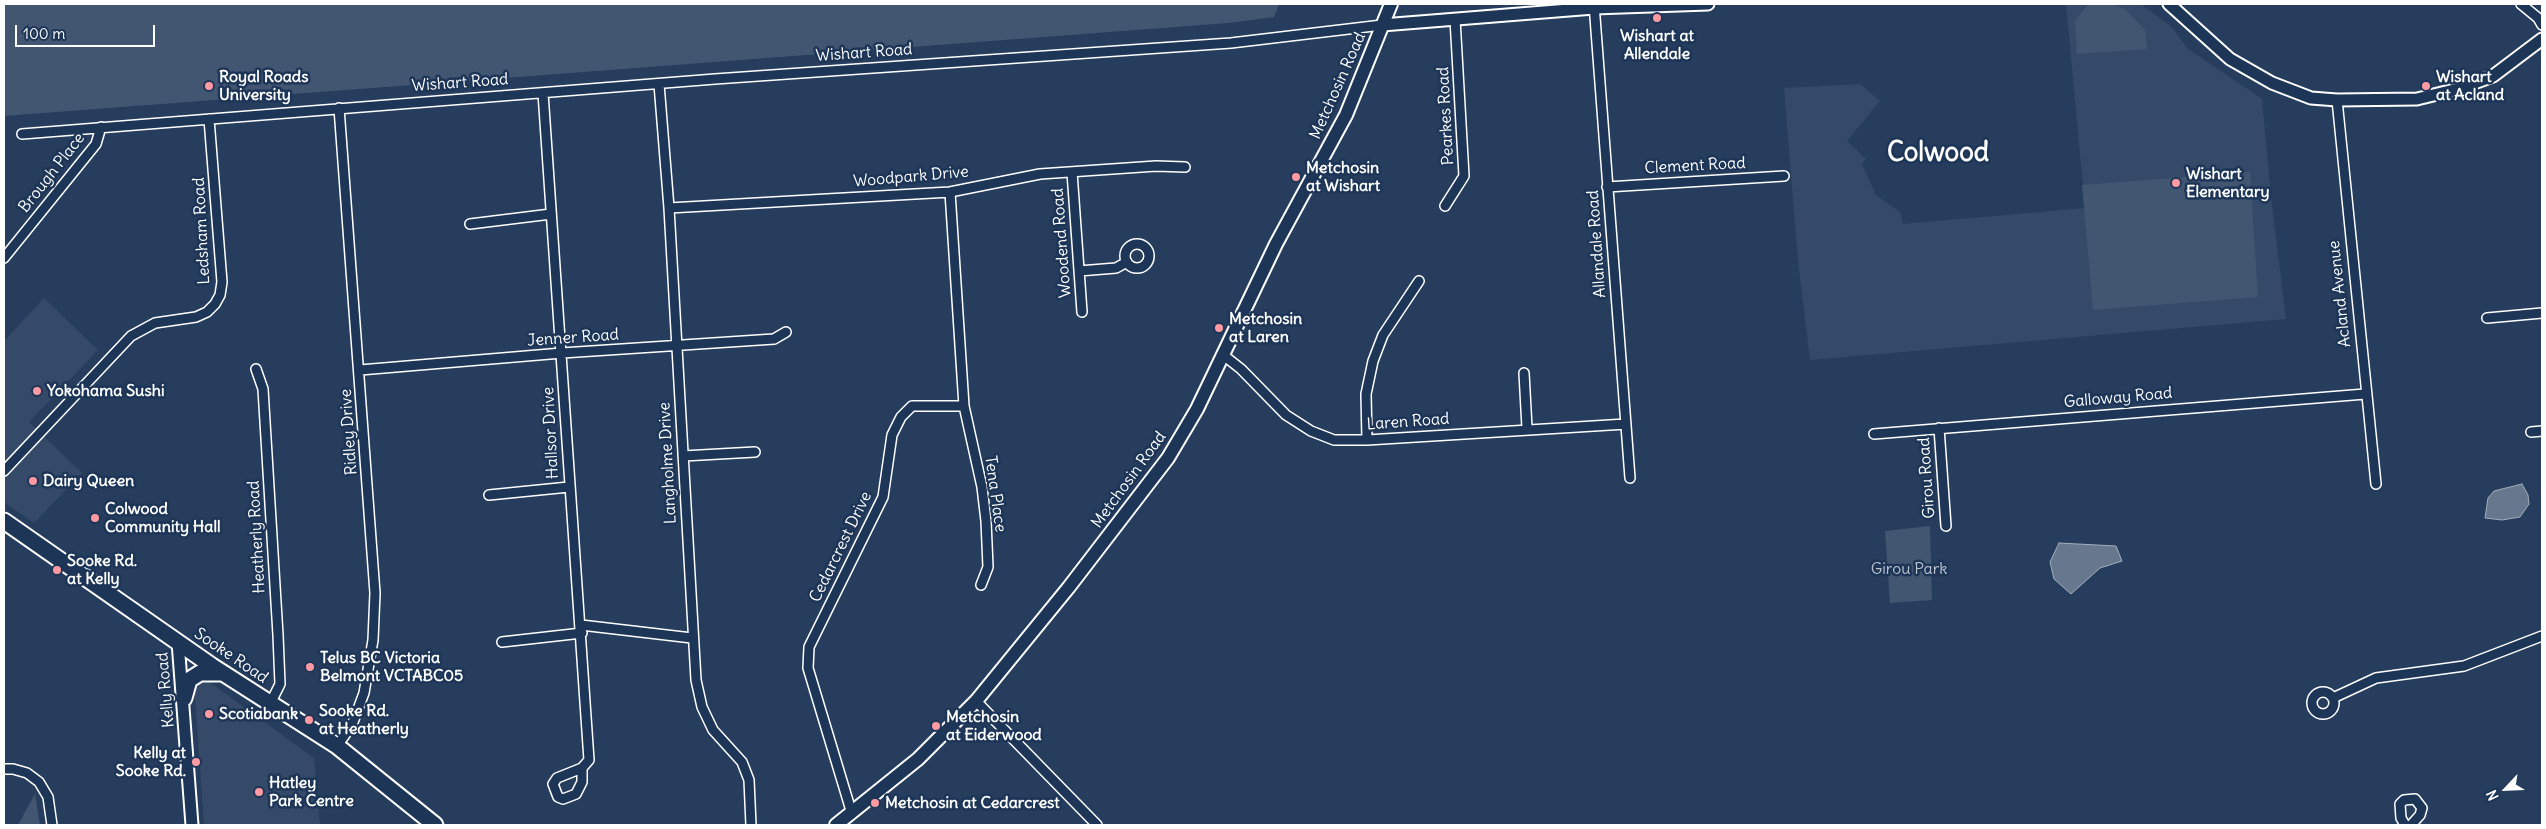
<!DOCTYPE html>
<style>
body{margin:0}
#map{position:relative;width:2546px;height:829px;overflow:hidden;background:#263d5e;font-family:Delius,sans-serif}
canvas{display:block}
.frame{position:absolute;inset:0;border:5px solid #fff;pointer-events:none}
.north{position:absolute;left:2481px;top:764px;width:50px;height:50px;-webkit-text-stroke:4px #1d3557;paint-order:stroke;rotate:245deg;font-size:14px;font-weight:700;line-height:20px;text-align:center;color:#fff}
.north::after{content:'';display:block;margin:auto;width:18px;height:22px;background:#fff;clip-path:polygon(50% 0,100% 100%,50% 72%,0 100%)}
.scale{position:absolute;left:15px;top:25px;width:140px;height:22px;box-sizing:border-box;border:2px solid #fff;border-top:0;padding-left:6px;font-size:15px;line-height:18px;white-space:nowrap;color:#fff;-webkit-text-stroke:4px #1d3557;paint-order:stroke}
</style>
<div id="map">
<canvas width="2546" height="829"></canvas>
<div class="frame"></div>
<div class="north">N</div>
<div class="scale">100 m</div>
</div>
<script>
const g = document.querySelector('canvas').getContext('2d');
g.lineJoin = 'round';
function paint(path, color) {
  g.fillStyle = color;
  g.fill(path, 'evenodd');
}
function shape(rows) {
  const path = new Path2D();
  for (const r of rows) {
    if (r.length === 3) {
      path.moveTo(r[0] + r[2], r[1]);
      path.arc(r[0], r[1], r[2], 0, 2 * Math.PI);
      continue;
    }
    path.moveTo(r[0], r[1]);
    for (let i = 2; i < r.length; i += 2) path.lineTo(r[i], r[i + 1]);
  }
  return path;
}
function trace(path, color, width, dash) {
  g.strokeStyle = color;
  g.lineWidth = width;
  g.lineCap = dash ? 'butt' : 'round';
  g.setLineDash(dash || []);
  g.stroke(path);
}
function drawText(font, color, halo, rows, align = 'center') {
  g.font = font + ' Delius,sans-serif';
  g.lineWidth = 5;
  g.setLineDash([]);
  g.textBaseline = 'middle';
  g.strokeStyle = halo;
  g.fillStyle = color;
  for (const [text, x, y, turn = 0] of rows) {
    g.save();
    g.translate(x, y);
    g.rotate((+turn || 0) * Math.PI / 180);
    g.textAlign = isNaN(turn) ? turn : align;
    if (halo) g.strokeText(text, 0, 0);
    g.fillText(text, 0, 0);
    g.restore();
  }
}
paint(shape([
 [2066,4,2141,4,2172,27,2187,48,2262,99,2271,197,2286,319,1810,360,1798,261,1784,88,1860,84,1880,101,1847,141,1866,159,1862,164,1876,195,1901,213,1903,224,2085,208],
 [44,298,98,350,29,422,82,473,34,523,4,502,4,341],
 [204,678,314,758,320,825,204,825,194,684]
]), '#344a68');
paint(shape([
 [4,4,1279,4,1274,17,1228,23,4,116],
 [2112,4,2125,9,2145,30,2147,49,2077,54,2075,21,2088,5],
 [2250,172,2258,297,2093,310,2082,185],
 [1930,526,1932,600,1890,603,1885,531],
 [35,794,40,825,18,825,25,812]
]), '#425672');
const water = shape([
 [2522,484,2528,495,2529,504,2520,517,2502,520,2485,518,2488,498,2494,491,2522,484],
 [2059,543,2116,546,2122,561,2100,568,2071,594,2054,579,2050,562,2059,543]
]);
paint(water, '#67788e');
trace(water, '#a4aebb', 1);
const minor = shape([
 [1594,4,1630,478],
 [2521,4,2538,18,2542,25],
 [659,84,669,208,696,680,702,707,713,730,742,762,749,780,751,825],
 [543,93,589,760,582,768,557,778,553,784,558,797,563,799,576,794,582,782,582,768],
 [2337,100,2376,484],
 [22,134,715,79,1231,43,1382,25],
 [1072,172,1082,312],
 [1607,187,1784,176],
 [950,192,964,406,982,487,986,521,988,567,981,585],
 [1445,206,1464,176,1455,19],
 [669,208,950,192,1040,174,1156,166,1185,167],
 [470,224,551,214],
 [1137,256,12],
 [4,258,96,144,101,127],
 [1079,271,1116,268,1127,262],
 [2487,318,2542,313],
 [1222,354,1241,369,1286,415,1311,431,1334,440,1367,440,1626,424],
 [256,369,263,389,278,635,280,684,270,704],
 [360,370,562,353,774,339,786,332],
 [1524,373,1527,428],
 [1939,428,1946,526],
 [2531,432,2542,431],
 [1874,434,2365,394],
 [1367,440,1366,394,1373,361,1383,335,1419,281],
 [683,456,755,452],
 [4,471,131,336,155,323,196,317,207,312,215,304,220,295,222,282,209,119],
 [489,495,569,487],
 [581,625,692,638],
 [502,642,582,633],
 [2323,703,11],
 [2333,698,2376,678,2464,666,2542,636],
 [976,701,1097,825],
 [337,746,352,725,364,693,373,640,375,593,339,108],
 [4,769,13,769,27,773,39,782,48,797,52,825],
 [852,814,808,668,809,647,883,497,892,435,901,417,912,406,964,406],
 [2405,825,2401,818,2400,804,2404,800,2415,799,2422,808,2420,815,2411,825]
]);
const tertiary = shape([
 [2169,4,2230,59,2272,83,2311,98,2337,100,2417,99,2458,89,2493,76,2542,39],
 [1382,25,1594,8,1708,4],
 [178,642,192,825]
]);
const secondary = shape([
 [836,825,918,759,976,701,1069,587,1168,458,1197,409,1276,244,1346,115,1391,4]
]);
const primary = shape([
 [4,521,212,666,337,746,435,825],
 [184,698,189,680,200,673,223,673]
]);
trace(minor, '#fff', 12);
trace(tertiary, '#fff', 15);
trace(secondary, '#fff', 16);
trace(primary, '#fff', 19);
trace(minor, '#1d3557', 9);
trace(tertiary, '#1d3557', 11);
trace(secondary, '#1d3557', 12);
trace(primary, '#1d3557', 15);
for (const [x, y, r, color] of [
 [1657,18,5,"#ff9aa2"],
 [209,86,5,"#ff9aa2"],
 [2426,86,5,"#ff9aa2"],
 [1296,177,5,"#ff9aa2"],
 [2176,183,5,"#ff9aa2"],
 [1219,328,5,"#ff9aa2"],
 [37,391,5,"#ff9aa2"],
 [33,481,5,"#ff9aa2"],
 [95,518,5,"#ff9aa2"],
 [57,570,5,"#ff9aa2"],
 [310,667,5,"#ff9aa2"],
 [209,714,5,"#ff9aa2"],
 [309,720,5,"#ff9aa2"],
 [936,726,5,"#ff9aa2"],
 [196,762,5,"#ff9aa2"],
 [259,792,5,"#ff9aa2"],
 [875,803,5,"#ff9aa2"]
]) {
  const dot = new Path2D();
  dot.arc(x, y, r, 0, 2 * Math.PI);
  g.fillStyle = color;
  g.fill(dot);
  trace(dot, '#1d3557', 2);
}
drawText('bold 16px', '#fff', '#1d3557', [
 ["Wishart at",1657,36,"center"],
 ["Allendale",1657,54,"center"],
 ["Royal Roads",219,77],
 ["University",219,95],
 ["Wishart",2436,77],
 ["at Acland",2436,95],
 ["Metchosin",1306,168],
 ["at Wishart",1306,186],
 ["Wishart",2186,174],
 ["Elementary",2186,192],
 ["Metchosin",1229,319],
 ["at Laren",1229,337],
 ["Yokohama Sushi",47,391],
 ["Dairy Queen",43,481],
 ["Colwood",105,509],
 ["Community Hall",105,527],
 ["Sooke Rd.",67,561],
 ["at Kelly",67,579],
 ["Telus BC Victoria",320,658],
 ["Belmont VCTABC05",320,676],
 ["Sooke Rd.",319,711],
 ["at Heatherly",319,729],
 ["Scotiabank",219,714],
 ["Metchosin",946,717],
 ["at Eiderwood",946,735],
 ["Kelly at",186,753,"right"],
 ["Sooke Rd.",186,771,"right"],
 ["Hatley",269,783],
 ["Park Centre",269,801],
 ["Metchosin at Cedarcrest",885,803]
], 'left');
drawText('16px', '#fff', '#1d3557', [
 ["Wishart Road",864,53,-4],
 ["Wishart Road",460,83,-4],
 ["Metchosin Road",1338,86,-66],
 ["Pearkes Road",1446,116,-93],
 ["Clement Road",1695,166,-3],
 ["Brough Place",52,173,-52],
 ["Woodpark Drive",911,177,-5],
 ["Ledsham Road",202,231,-93],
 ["Woodend Road",1062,243,-94],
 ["Allandale Road",1597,244,-94],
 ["Acland Avenue",2340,294,-96],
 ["Jenner Road",573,338,-4],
 ["Galloway Road",2118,398,-5],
 ["Laren Road",1408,422,-4],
 ["Ridley Drive",349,432,-94],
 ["Hallsor Drive",551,433,-93],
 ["Langholme Drive",668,463,-93],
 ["Girou Road",1927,478,-94],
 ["Metchosin Road",1129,480,-54],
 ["Tena Place",995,494,82],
 ["Heatherly Road",257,537,-93],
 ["Cedarcrest Drive",841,547,-64],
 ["Sooke Road",231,656,34],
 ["Kelly Road",166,690,-95]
]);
drawText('16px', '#bdc4ce', '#1d3557', [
 ["Girou Park",1909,569]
]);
drawText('bold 26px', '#fff', '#1d3557', [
 ["Colwood",1938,154]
]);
</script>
